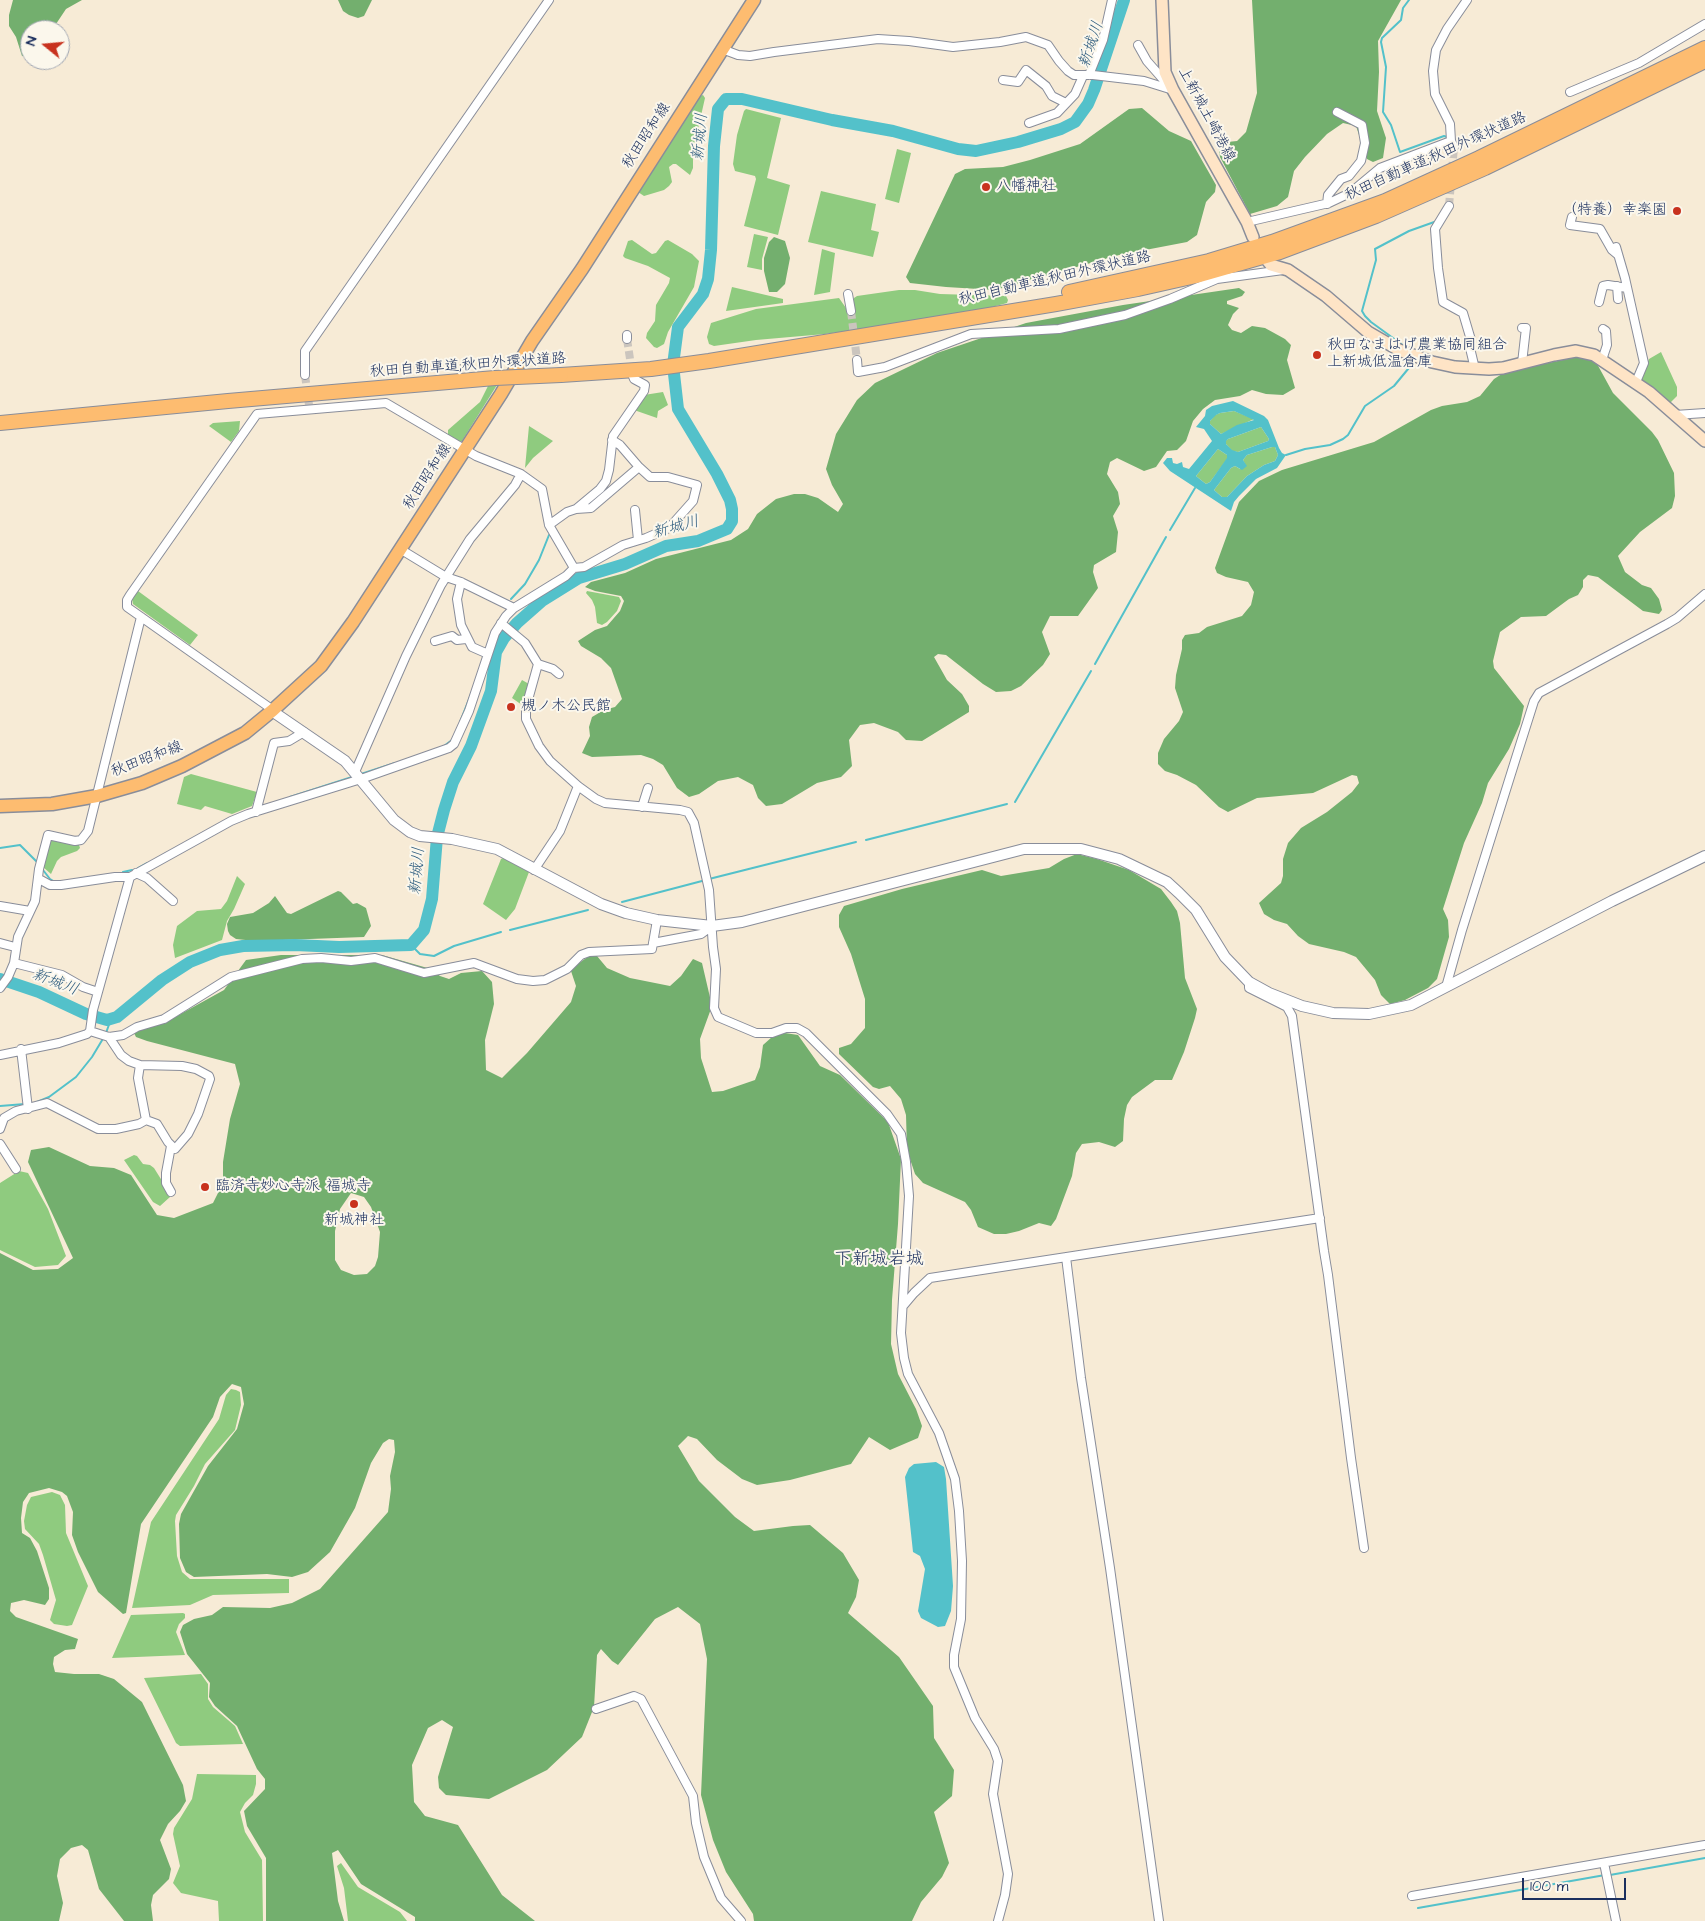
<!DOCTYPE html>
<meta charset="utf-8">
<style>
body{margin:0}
#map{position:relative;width:1705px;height:1921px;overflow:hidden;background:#f7ebd6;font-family:"Architects Daughter",sans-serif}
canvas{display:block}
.north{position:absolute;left:20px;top:20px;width:50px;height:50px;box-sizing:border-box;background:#fbf7ec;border:1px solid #a1a7b3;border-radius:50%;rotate:287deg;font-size:14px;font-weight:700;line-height:20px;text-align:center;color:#1b2f5e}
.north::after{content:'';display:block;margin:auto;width:18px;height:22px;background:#c8321e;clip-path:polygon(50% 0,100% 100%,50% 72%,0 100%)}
.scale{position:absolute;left:1522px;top:1878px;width:104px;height:22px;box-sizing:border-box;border:2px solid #1b2f5e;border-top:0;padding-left:6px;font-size:15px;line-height:18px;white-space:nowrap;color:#1b2f5e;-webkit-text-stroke:4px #fbf7ec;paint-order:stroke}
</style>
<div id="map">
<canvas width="1705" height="1921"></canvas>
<div class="north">N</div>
<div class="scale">100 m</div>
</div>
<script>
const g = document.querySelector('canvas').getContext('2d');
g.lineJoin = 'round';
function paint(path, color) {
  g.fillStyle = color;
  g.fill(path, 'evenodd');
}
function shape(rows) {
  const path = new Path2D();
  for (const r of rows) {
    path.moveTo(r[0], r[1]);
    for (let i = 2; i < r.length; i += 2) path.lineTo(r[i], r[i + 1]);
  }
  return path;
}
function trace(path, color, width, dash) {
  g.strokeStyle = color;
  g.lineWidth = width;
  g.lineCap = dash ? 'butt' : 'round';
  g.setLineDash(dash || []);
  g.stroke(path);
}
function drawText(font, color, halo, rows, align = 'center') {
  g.font = font + ' "Architects Daughter","Klee One",sans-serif';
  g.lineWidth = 4;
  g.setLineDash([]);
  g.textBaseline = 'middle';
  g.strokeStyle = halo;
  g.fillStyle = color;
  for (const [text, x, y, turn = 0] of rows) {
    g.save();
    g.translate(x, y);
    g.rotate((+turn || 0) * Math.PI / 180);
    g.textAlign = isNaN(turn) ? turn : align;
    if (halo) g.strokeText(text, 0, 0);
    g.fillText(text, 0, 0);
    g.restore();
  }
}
paint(shape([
 [703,95,705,98,693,151,693,168,690,175,676,164,673,164,669,167,672,182,669,186,664,190,644,196,638,192,700,96],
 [746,109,781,118,767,178,790,185,778,235,744,226,756,179,755,176,735,171,733,164,737,135,744,111],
 [897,149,911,153,899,203,885,199],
 [821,191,876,204,871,230,879,232,873,257,808,242],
 [754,234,768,237,762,259,762,270,747,267],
 [632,240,652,254,656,253,665,241,668,240,692,254,699,261,694,287,668,332,664,344,657,348,654,347,646,338,647,333,655,321,656,305,669,283,670,278,648,266,625,258,623,256,628,241],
 [822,249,835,253,830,292,814,295],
 [732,287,783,299,783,303,726,311],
 [899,290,915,290,940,294,1006,296,1008,300,1007,303,977,311,921,321,825,334,756,340,714,346,709,344,707,337,711,323,756,309,839,298,846,308,854,306,854,298,857,296],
 [1661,352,1677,387,1677,396,1669,404,1640,381,1649,359],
 [497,383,497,385,462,441,458,442,448,436,448,430,480,402,489,384],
 [663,392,668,405,658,411,657,418,634,410,644,395],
 [1234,411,1254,419,1221,434,1210,424,1210,421,1215,415,1220,413],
 [240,421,239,431,231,442,209,426,213,423],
 [529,426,553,441,533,458,525,468],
 [1261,427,1269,439,1268,441,1238,452,1232,451,1226,444,1225,441,1228,439],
 [1272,447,1275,447,1278,455,1275,461,1264,465,1247,476,1227,497,1222,497,1214,490,1231,468,1235,466,1240,469,1246,466,1243,460,1247,455],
 [1218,449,1227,455,1228,458,1210,482,1206,484,1196,476],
 [138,591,198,635,190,645,133,604,132,599],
 [587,591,619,597,621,601,617,611,607,622,602,625,597,623,595,607,592,600,586,593],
 [522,680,529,684,522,705,512,698],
 [191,774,257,792,252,806,232,814,205,806,201,810,177,804,184,777],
 [50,839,79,845,80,848,77,851,61,857,57,861,51,874,43,867],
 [503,858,529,872,515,909,506,920,483,904,501,859],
 [237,876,245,884,234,909,227,921,222,940,175,958,173,945,177,926,197,911,221,909,227,901],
 [134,1155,137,1156,143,1164,150,1165,154,1168,169,1192,170,1197,160,1206,153,1202,124,1160],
 [19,1171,28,1173,48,1209,66,1256,58,1265,35,1267,0,1250,0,1183],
 [231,1389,236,1390,240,1392,241,1405,235,1430,205,1464,194,1486,176,1515,175,1521,177,1556,182,1572,190,1579,289,1579,289,1593,213,1595,190,1605,132,1608,151,1522,219,1419,226,1395],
 [52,1492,60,1495,65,1505,66,1533,88,1586,72,1625,67,1626,54,1624,50,1620,56,1600,43,1555,39,1544,25,1529,24,1521,27,1505,31,1497],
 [183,1613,185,1614,185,1618,179,1624,176,1632,185,1655,112,1658,131,1615],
 [201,1674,208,1684,208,1699,213,1707,235,1726,243,1744,180,1746,176,1743,144,1678],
 [197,1774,256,1775,256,1784,253,1795,245,1803,240,1812,245,1832,262,1860,263,1921,219,1921,218,1901,181,1893,173,1883,180,1866,173,1834,174,1828,192,1799],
 [341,1863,358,1887,400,1912,407,1921,348,1921,344,1888,337,1866]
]), '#8fcb7f');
paint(shape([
 [13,0,82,0,66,9,52,30,30,30,30,57,22,56,16,37,9,26,9,15],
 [338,0,372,0,364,16,358,18,349,15,343,11],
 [1252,0,1401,0,1378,41,1379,72,1377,111,1386,138,1383,158,1373,162,1367,159,1356,126,1343,123,1327,134,1305,157,1294,171,1288,197,1277,206,1250,214,1220,157,1218,143,1237,141,1246,132,1257,93],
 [1142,108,1169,131,1191,141,1216,185,1215,192,1206,202,1197,235,1187,242,1119,255,995,290,946,287,910,283,906,277,955,174,965,169,1003,167,1030,160,1080,144,1129,109],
 [774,237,785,241,790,258,785,284,777,292,769,292,764,271,764,258,769,242],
 [1239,288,1245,292,1242,296,1227,301,1227,304,1239,308,1233,314,1228,325,1232,330,1241,333,1252,326,1265,328,1285,339,1291,345,1287,360,1295,388,1283,395,1266,394,1252,390,1240,396,1215,400,1203,409,1193,421,1186,441,1177,450,1167,451,1156,467,1144,471,1117,458,1110,462,1107,474,1118,492,1120,504,1113,516,1118,532,1116,552,1094,565,1093,572,1098,588,1078,616,1050,616,1042,632,1050,654,1043,665,1021,686,1011,691,996,692,983,684,946,655,938,654,934,657,947,680,962,694,969,706,969,712,922,741,906,740,898,732,874,723,860,725,849,740,852,766,841,777,817,783,782,804,766,806,758,798,753,785,738,777,718,781,699,794,689,797,677,788,663,765,653,759,641,755,592,757,582,753,590,736,589,727,592,717,604,710,615,707,622,699,611,668,601,658,581,646,578,641,595,630,607,626,620,611,624,601,621,596,595,591,585,587,591,582,625,573,656,559,731,540,748,529,757,514,776,499,794,494,805,494,818,498,838,512,843,504,832,485,826,469,836,434,857,400,875,383,937,353,1026,323,1123,305],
 [1572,358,1583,358,1596,362,1613,393,1652,432,1658,440,1674,473,1675,496,1672,508,1640,532,1618,556,1625,572,1642,585,1651,588,1659,599,1662,610,1659,614,1643,611,1598,577,1588,575,1583,580,1583,587,1578,595,1569,599,1546,616,1521,617,1500,632,1493,661,1494,668,1524,706,1520,724,1509,749,1488,783,1482,803,1464,843,1443,909,1448,920,1449,937,1437,979,1428,988,1405,1000,1390,1004,1381,995,1375,980,1356,957,1344,952,1309,944,1298,936,1287,924,1274,920,1264,914,1259,903,1281,883,1283,876,1283,859,1288,843,1301,828,1327,812,1352,792,1359,783,1357,776,1352,775,1313,793,1257,798,1228,812,1219,807,1196,785,1177,775,1165,771,1158,764,1158,753,1164,739,1179,721,1183,712,1175,688,1176,675,1182,649,1182,640,1185,635,1199,633,1207,627,1242,616,1251,605,1254,592,1248,582,1226,577,1217,573,1215,568,1239,502,1259,481,1282,470,1374,442,1431,410,1442,406,1467,402,1480,396,1494,379,1505,372],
 [1077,854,1097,859,1129,870,1161,889,1171,902,1177,911,1180,923,1185,978,1197,1009,1195,1018,1184,1052,1172,1080,1155,1080,1132,1097,1127,1105,1124,1119,1123,1141,1115,1147,1099,1142,1082,1144,1076,1153,1072,1176,1056,1219,1051,1226,1039,1223,1019,1231,1006,1234,994,1234,978,1227,971,1210,965,1202,923,1183,915,1174,907,1150,906,1115,901,1099,890,1086,879,1089,873,1087,839,1054,839,1048,851,1044,865,1028,865,999,851,954,839,927,839,915,844,906,902,889,982,870,1001,876,1049,868,1064,859],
 [338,891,341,892,353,904,357,903,366,908,371,926,364,937,255,941,236,939,230,935,228,931,227,924,230,917,253,913,269,903,275,896,287,913,291,914],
 [281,955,382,955,431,969,440,976,449,979,461,973,482,971,492,982,494,1004,485,1040,486,1070,502,1078,527,1053,571,1002,576,986,571,971,575,966,589,956,597,956,607,968,630,978,670,986,681,976,693,959,702,963,712,1006,700,1039,701,1058,712,1092,723,1091,755,1080,760,1067,763,1045,772,1037,785,1033,798,1035,820,1066,840,1075,888,1122,901,1159,898,1224,892,1300,891,1344,898,1374,916,1409,922,1426,918,1438,890,1450,869,1437,851,1464,790,1480,757,1485,742,1479,717,1460,697,1439,688,1436,678,1446,699,1481,735,1517,754,1531,793,1526,810,1525,843,1553,859,1580,856,1597,848,1613,899,1657,933,1706,934,1738,954,1770,952,1796,934,1812,949,1863,942,1877,921,1902,912,1921,754,1921,753,1914,726,1872,713,1840,701,1795,707,1659,700,1624,678,1607,655,1619,618,1665,612,1661,601,1649,597,1655,594,1707,582,1737,547,1770,489,1799,446,1795,439,1788,438,1777,453,1727,442,1720,428,1728,412,1765,414,1802,425,1816,458,1825,502,1895,535,1921,415,1921,415,1917,361,1884,338,1850,332,1853,338,1901,344,1921,266,1921,266,1858,247,1826,244,1811,265,1789,265,1779,257,1769,237,1726,215,1706,209,1697,210,1683,187,1654,180,1632,183,1625,194,1619,212,1615,223,1607,270,1608,292,1603,320,1589,388,1512,391,1489,390,1476,395,1452,394,1440,389,1439,383,1443,371,1463,355,1508,330,1552,308,1572,292,1577,267,1574,194,1577,186,1572,180,1558,179,1524,181,1514,208,1466,237,1429,244,1404,241,1387,232,1384,220,1397,213,1417,141,1524,126,1613,123,1614,98,1592,78,1552,72,1535,73,1512,67,1496,62,1492,49,1488,29,1493,23,1502,21,1518,22,1533,30,1538,37,1551,49,1588,49,1599,45,1605,24,1600,11,1603,10,1611,16,1617,78,1639,75,1649,65,1650,54,1657,53,1664,55,1672,74,1674,99,1674,114,1679,142,1702,183,1785,186,1801,180,1811,168,1824,160,1840,171,1869,169,1879,153,1895,151,1905,153,1921,124,1921,99,1889,88,1850,82,1845,71,1848,60,1859,57,1876,63,1903,59,1921,0,1921,0,1253,33,1270,58,1269,73,1258,28,1162,31,1150,49,1147,90,1166,114,1168,131,1175,157,1215,174,1218,213,1203,223,1183,223,1162,230,1119,240,1084,235,1064,147,1041,136,1037,134,1033,139,1029,168,1021,224,990,246,960],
 [351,1193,364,1197,371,1207,380,1232,378,1257,375,1266,367,1274,354,1275,341,1270,335,1260,335,1231,340,1209]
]), '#73af6e');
paint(shape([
 [1233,401,1264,416,1268,420,1279,448,1282,453,1286,455,1277,468,1256,479,1239,496,1234,502,1231,511,1170,471,1163,463,1167,458,1172,458,1173,463,1177,464,1182,462,1183,467,1189,469,1212,441,1204,429,1196,427,1205,416,1206,410,1212,406],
 [1234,411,1254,420,1237,425,1221,434,1210,424,1210,421,1216,415,1220,413],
 [1261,427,1269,439,1268,441,1238,452,1232,450,1226,444,1226,441,1228,439],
 [1272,447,1275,447,1278,455,1275,461,1264,465,1247,476,1227,497,1222,497,1214,490,1231,468,1235,466,1242,470,1247,466,1243,460,1247,455],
 [1218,449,1227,455,1227,458,1210,482,1206,484,1196,476],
 [936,1462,944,1467,946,1479,953,1586,951,1611,945,1626,938,1627,921,1618,918,1611,925,1569,920,1556,913,1552,905,1477,909,1468,914,1464]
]), '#53c1ca');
trace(shape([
 [1409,0,1403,8,1401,20,1382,38,1381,42,1386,67,1383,112,1391,125,1400,152,1444,136,1447,137],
 [1404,346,1371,322,1365,316,1362,311,1376,260,1375,249,1409,231,1437,221],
 [1286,455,1305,449,1330,445,1343,439,1348,435,1365,406,1394,386,1413,363],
 [1170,530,1195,488],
 [511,599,525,584,539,560,549,535],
 [494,629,499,620],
 [1095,664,1166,537],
 [460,722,473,689],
 [444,746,452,740],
 [361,774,395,763],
 [290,797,352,777],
 [1015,802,1091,671],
 [866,840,1007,804],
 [0,848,20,845,38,863],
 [138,868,147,863],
 [43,870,50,879,55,882],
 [123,872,132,870],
 [115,874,120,873],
 [709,879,856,842],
 [622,902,702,881],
 [510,930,588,910],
 [411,945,420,954,434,956,454,946,501,932],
 [106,1033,111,1019],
 [37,1102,49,1097,76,1077,92,1057,104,1037],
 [0,1106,25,1104],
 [1610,1875,1705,1858],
 [1418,1908,1605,1875]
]), '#53c1ca', 2);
trace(shape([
 [0,979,39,992,86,1014,107,1020,117,1017,162,980,190,962,220,950,243,946,295,945,339,947,411,945,424,930,432,899,437,837,444,810,453,782,471,746,491,691,496,652,504,638,517,623,542,601,579,578,625,564,666,546,698,541,727,529,732,521,732,509,730,500,717,474,678,409,673,365,678,327,703,294,708,279,711,250,714,146,718,109,726,99,742,99,832,120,893,131,958,149,976,151,1018,142,1061,129,1075,122,1088,104,1094,90,1124,0]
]), '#53c1ca', 12);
trace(shape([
 [1449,206,1454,147],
 [851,311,857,360],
 [627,339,632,372],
 [305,375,309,405]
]), '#cbc5be', 8, [8, 4]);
const minor = shape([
 [1138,45,1147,61,1168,85],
 [722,49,738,55,750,56,774,52,878,39,909,41,953,47,1000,42,1026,37,1048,45,1059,61,1068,71,1074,75,1093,75,1144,81,1173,90],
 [1089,75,1103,40,1112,0],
 [1003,80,1018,82,1026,70,1046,86,1052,96,1066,103],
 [1570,92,1639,63,1705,24],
 [1029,123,1057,113,1075,94,1083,76],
 [1454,147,1451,141,1450,124,1435,94,1433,71,1436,50,1447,29,1467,0],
 [1327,204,1328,195,1341,179,1349,176,1361,161,1365,143,1362,125,1337,112],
 [1449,206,1435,229,1438,268,1443,302,1463,313,1471,340,1470,348,1475,369],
 [1572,217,1570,225,1600,229,1612,250,1618,255],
 [1247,222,1329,203,1350,193,1380,168,1451,141],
 [1616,247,1625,278,1644,363,1636,382],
 [1617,286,1618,299],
 [848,294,851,311],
 [1599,302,1603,286,1608,285,1627,288],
 [1522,328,1526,328,1522,363],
 [627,339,627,335],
 [857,360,858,372,885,367,971,334,1059,329,1125,315,1170,299,1217,279,1283,270],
 [1602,360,1607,345,1606,331,1603,329],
 [305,375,305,351,549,0],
 [1675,415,1705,413],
 [576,509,600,489,606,481,609,470,613,436,644,391,645,385,634,379,632,374],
 [635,510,638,540],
 [549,525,567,512,576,509,591,508,639,467,620,445,612,440],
 [400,549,446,577,461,582,514,608],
 [574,568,584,567,623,545,646,538,669,528,693,501,697,485,668,477,650,477,639,467],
 [461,582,457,599,461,625,472,647,488,654],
 [501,623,525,643,538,664,526,707,526,719,539,746,550,761,578,786,596,799,605,803,680,810,688,812,694,823,709,890,713,947,716,969,714,1008,718,1017,756,1033,772,1033,786,1028,797,1028,806,1033,887,1114,901,1134,906,1162,909,1196,901,1333,904,1358,908,1374,939,1433,955,1479,959,1511,962,1561,961,1619,954,1655,954,1667,975,1718,994,1749,998,1761,993,1794,1008,1874,1005,1895,998,1921],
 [435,641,452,636,457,640,466,639],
 [538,664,553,669,559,674],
 [355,772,406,656,441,585,470,539,515,485,521,474],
 [642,807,648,788],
 [256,812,274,743,289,741,304,732],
 [534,870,560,831,578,786],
 [136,873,147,878,173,901],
 [39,879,50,885,61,885,115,877,130,877,231,821,248,814,361,779,449,748,454,744,469,711,495,633,506,616,514,608,566,576,574,568,549,525,542,489,521,474,476,456,386,403,257,414,130,595,127,600,127,607,273,710],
 [0,906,30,911],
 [0,943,15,947],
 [653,943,701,934,712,926],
 [14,963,62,975,83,987,98,992],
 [1249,982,1249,988,1287,1007,1292,1016,1324,1251,1328,1275,1351,1458,1364,1548],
 [1446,987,1462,930,1515,761,1534,701,1539,693,1667,624,1677,618,1705,594],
 [0,988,8,977,14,963,18,937,35,901,39,869,48,835,75,841,81,840,88,831,141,617],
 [90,1031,109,1037,123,1035,137,1027,164,1019,231,977,302,959,321,958,351,961,375,958,424,973,474,963,517,979,533,981,545,980,567,969,581,955,589,952,652,949,657,920],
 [90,1031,93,1010,130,877],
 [109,1037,121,1055,129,1061,140,1065,138,1078,146,1120,157,1124,168,1142,175,1149,188,1134,198,1114,210,1079,209,1076,196,1069,182,1066,140,1065],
 [21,1049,28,1109],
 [0,1055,59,1043,87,1034,90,1031],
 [0,1129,4,1118,16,1111,47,1103,98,1129,116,1129,139,1124,146,1120],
 [0,1144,16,1169],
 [171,1192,166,1183,166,1173,171,1146],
 [1066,1257,1081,1378,1110,1568,1159,1921],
 [903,1306,914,1293,930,1278,1320,1218],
 [596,1709,634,1696,641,1699,693,1796,696,1823,704,1857,721,1898,741,1921],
 [1604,1863,1616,1921],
 [1412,1896,1705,1845]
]);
const tertiary = shape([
 [272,711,345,761,394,820,410,832,420,836,452,839,497,849,601,904,626,913,657,920,712,926,742,922,1024,849,1081,849,1119,859,1167,882,1179,893,1196,910,1225,957,1249,982,1269,993,1302,1006,1333,1013,1369,1014,1411,1005,1612,901,1705,856]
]);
const secondary = shape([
 [1162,0,1165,72,1173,90,1247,222,1253,237],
 [1267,260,1271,265,1288,270,1326,296,1368,332,1399,350,1432,362,1455,367,1489,369,1503,368,1554,355,1576,351,1594,355,1649,392,1705,441]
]);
const primary = shape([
 [0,806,52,804,97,796,142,783,182,766,245,733,273,710,321,666,353,622,501,394,532,341,582,269,754,0]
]);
const motorway = shape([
 [1069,292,1209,261,1272,242,1385,201,1479,158,1705,48],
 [561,375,651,369,709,361,1056,304,1138,289,1196,276,1280,252,1376,216,1485,168,1705,61],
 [0,423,228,401,495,378]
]);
trace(minor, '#898d9a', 10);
trace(tertiary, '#898d9a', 12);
trace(secondary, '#898d9a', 14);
trace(primary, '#898d9a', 15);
trace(motorway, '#898d9a', 16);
trace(minor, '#fff', 8);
trace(tertiary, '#fff', 10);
trace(secondary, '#fee4c6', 11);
trace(primary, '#fdbc70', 12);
trace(motorway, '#fdbc70', 14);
const motorwayBridge = shape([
 [495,378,561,375]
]);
trace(motorwayBridge, '#898d9a', 16, []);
trace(motorwayBridge, '#fdbc70', 14);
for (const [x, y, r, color] of [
 [986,187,5,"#c8321e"],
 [1677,211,5,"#c8321e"],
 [1317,355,5,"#c8321e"],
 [511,707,5,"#c8321e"],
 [205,1187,5,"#c8321e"],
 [354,1204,5,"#c8321e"]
]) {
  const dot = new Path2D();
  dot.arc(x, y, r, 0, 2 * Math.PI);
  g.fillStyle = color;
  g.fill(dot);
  trace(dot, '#fbf7ec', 2);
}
drawText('15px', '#1b2f5e', '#fbf7ec', [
 ["上新城土崎港線",1206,115,62],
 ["秋田昭和線",647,136,-57],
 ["秋田自動車道;秋田外環状道路",1436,157,-24],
 ["秋田自動車道;秋田外環状道路",1055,279,-13],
 ["秋田自動車道;秋田外環状道路",468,366,-4],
 ["秋田昭和線",428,477,-57],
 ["秋田昭和線",147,760,-21]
]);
drawText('15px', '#1b2f5e', '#fbf7ec', [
 ["八幡神社",996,187],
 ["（特養）幸楽園",1667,211,"right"],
 ["秋田なまはげ農業協同組合",1327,346],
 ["上新城低温倉庫",1327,363],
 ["槻ノ木公民館",521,707],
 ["臨済寺妙心寺派 福城寺",215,1187],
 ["新城神社",354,1221,"center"]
], 'left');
drawText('italic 16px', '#2c5b7e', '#fbf7ec', [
 ["新城川",1092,45,-72],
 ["新城川",701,137,-85],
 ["新城川",676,528,-15],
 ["新城川",418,871,-85],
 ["新城川",55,983,21]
]);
drawText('18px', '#1b2f5e', '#fbf7ec', [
 ["下新城岩城",879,1260]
]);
</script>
